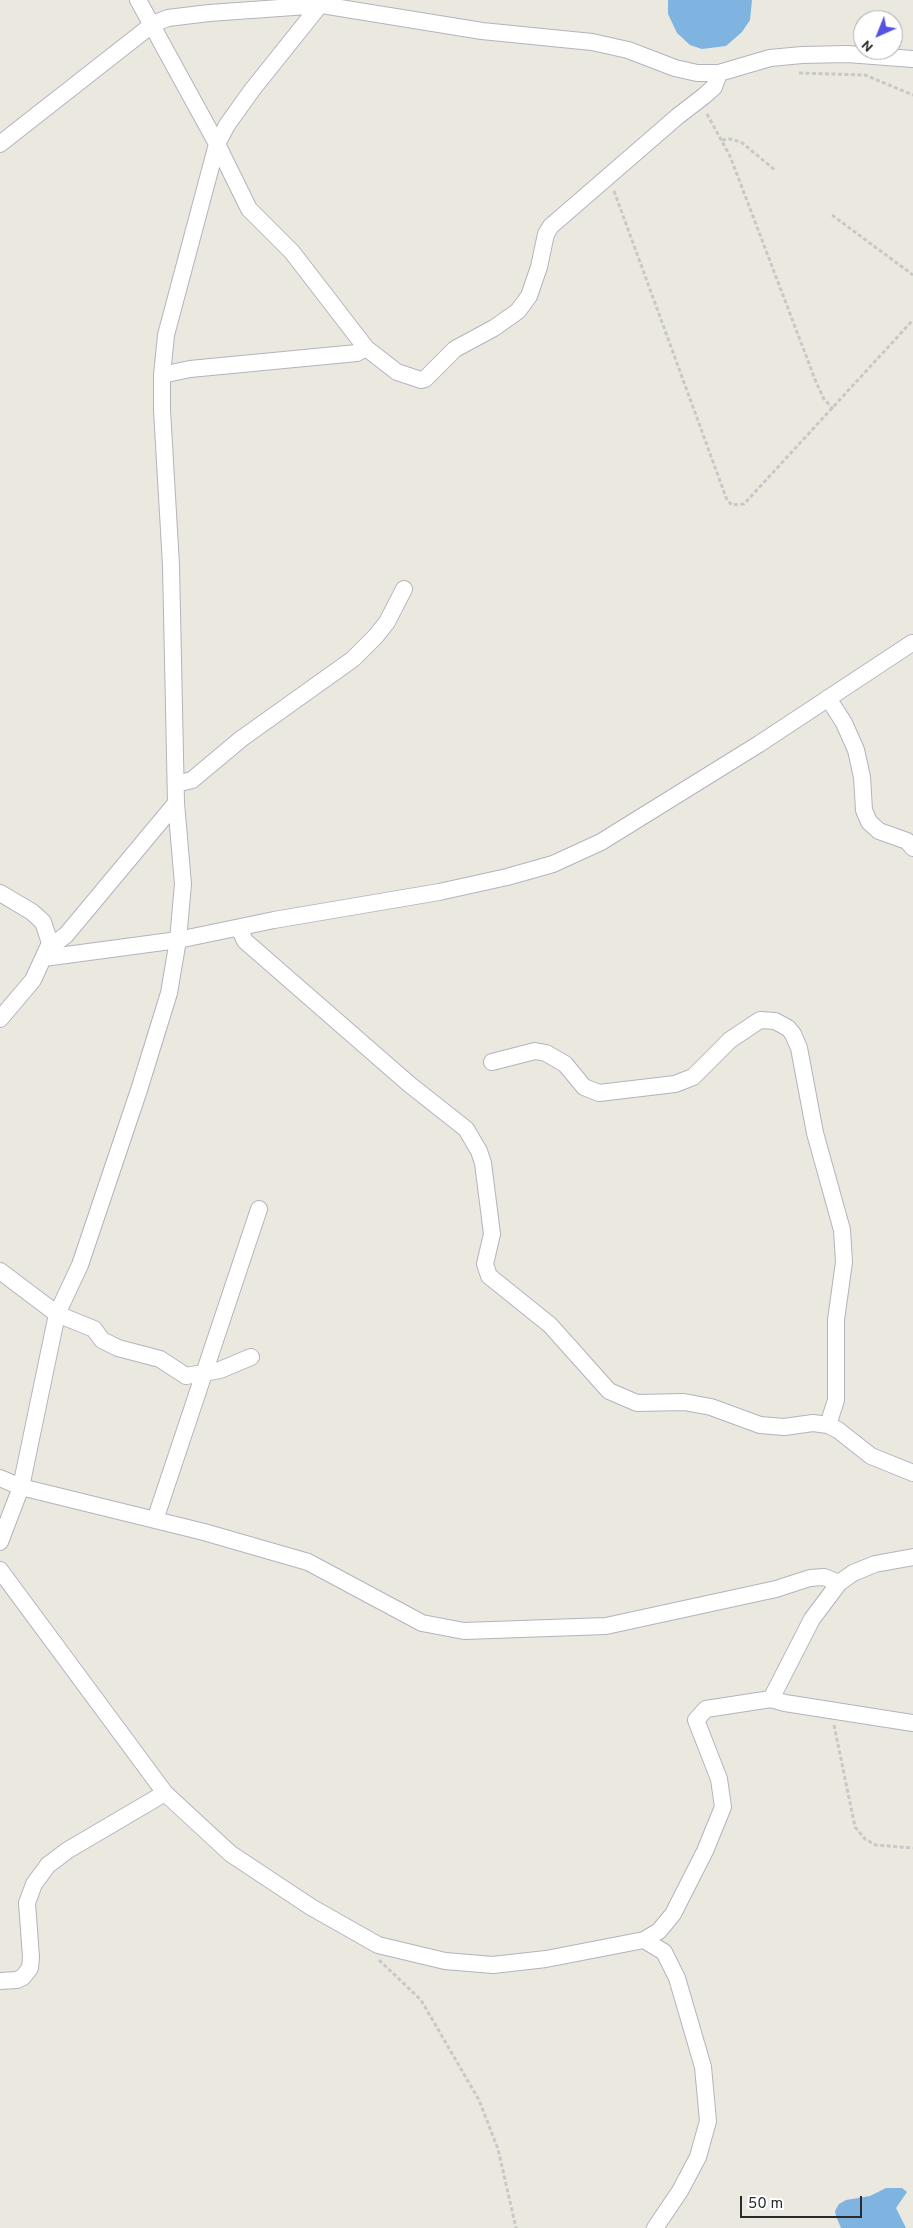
<!DOCTYPE html>
<style>
body{margin:0}
#map{position:relative;width:913px;height:2228px;overflow:hidden;background:#ebe9df;font-family:Overpass,sans-serif}
canvas{display:block}
.north{position:absolute;left:853px;top:10px;width:50px;height:50px;box-sizing:border-box;background:#fff;border:1px solid #aaa;border-radius:50%;rotate:224deg;font-size:14px;font-weight:700;line-height:20px;text-align:center;color:#2b2b2b}
.north::after{content:'';display:block;margin:auto;width:18px;height:22px;background:#5653e4;clip-path:polygon(50% 0,100% 100%,50% 72%,0 100%)}
.scale{position:absolute;left:740px;top:2196px;width:122px;height:22px;box-sizing:border-box;border:2px solid #2b2b2b;border-top:0;padding-left:6px;font-size:15px;line-height:18px;white-space:nowrap;color:#2b2b2b;-webkit-text-stroke:4px #fff;paint-order:stroke}
</style>
<div id="map">
<canvas width="913" height="2228"></canvas>
<div class="north">N</div>
<div class="scale">50 m</div>
</div>
<script>
const g = document.querySelector('canvas').getContext('2d');
g.lineJoin = 'round';
function paint(path, color) {
  g.fillStyle = color;
  g.fill(path, 'evenodd');
}
function shape(rows) {
  const path = new Path2D();
  for (const r of rows) {
    path.moveTo(r[0], r[1]);
    for (let i = 2; i < r.length; i += 2) path.lineTo(r[i], r[i + 1]);
  }
  return path;
}
function trace(path, color, width, dash) {
  g.strokeStyle = color;
  g.lineWidth = width;
  g.lineCap = dash ? 'butt' : 'round';
  g.setLineDash(dash || []);
  g.stroke(path);
}
paint(shape([
 [668,0,752,0,750,20,742,32,726,46,702,49,690,45,677,33,668,14],
 [886,2188,902,2188,907,2192,896,2208,906,2228,841,2228,836,2216,835,2211,839,2204,846,2200,870,2196]
]), '#7fb3e0');
const minor = shape([
 [138,0,217,144,249,209,292,252,366,348,397,372,421,380,425,379,455,349,494,328,518,311,529,296,539,267,546,234,551,226,678,116,704,96,714,87,719,73],
 [0,144,153,24,168,18,209,13,322,5,482,31,592,42,628,50,675,68,697,73,719,73,770,58,802,55,847,54,913,59],
 [162,375,190,369,357,353,366,348],
 [828,698,844,723,856,750,862,777,864,810,869,822,879,831,907,841,913,848],
 [176,784,192,780,241,739,353,659,376,636,387,622,404,589],
 [0,893,32,912,43,922,50,943,33,980,0,1019],
 [239,928,245,941,409,1084,466,1129,479,1151,483,1163,492,1234,485,1264,489,1276,550,1325,609,1391,637,1403,684,1402,711,1407,760,1425,784,1427,813,1423,828,1425,838,1430,871,1456,913,1473],
 [50,943,58,941,66,935,176,803],
 [44,958,178,940,274,920,439,892,507,877,553,864,601,842,759,744,912,643],
 [492,1062,535,1051,546,1053,565,1064,584,1087,599,1093,675,1084,693,1077,730,1040,760,1020,775,1021,788,1028,793,1034,799,1048,815,1133,842,1230,844,1262,836,1320,836,1400,828,1425],
 [0,1271,57,1314,94,1329,102,1340,118,1348,160,1359,186,1376,220,1370,251,1357],
 [0,1478,21,1487,204,1532,308,1562,422,1623,464,1631,606,1626,776,1589,810,1578,824,1577,839,1583],
 [155,1520,259,1209],
 [0,1542,21,1487,57,1314,80,1265,139,1090,169,993,178,940,183,884,176,803,171,565,162,410,162,375,166,335,217,144,227,125,252,90,324,0],
 [0,1570,165,1793,231,1854,311,1907,378,1945,445,1961,493,1965,546,1959,644,1940,659,1931,673,1914,705,1851,723,1807,719,1779,696,1720,706,1709,771,1699,812,1619,839,1583,853,1573,875,1564,913,1557],
 [771,1699,785,1703,913,1723],
 [644,1940,664,1952,677,1978,703,2067,708,2121,698,2157,680,2191,655,2228],
 [0,1981,17,1980,23,1977,30,1968,31,1957,27,1903,34,1884,48,1865,68,1850,165,1793]
]);
trace(minor, '#b3b3bd', 18);
trace(shape([
 [799,73,865,75,913,95],
 [707,114,730,156,816,382,824,399,833,409],
 [722,140,730,139,741,142,775,170],
 [614,191,727,500,732,505,744,504,913,320],
 [832,215,913,275],
 [834,1725,855,1827,865,1839,876,1845,913,1848],
 [379,1960,421,2000,479,2100,498,2149,516,2228]
]), '#c8c8c8', 3, [4, 2.5]);
trace(minor, '#fff', 16);
</script>
